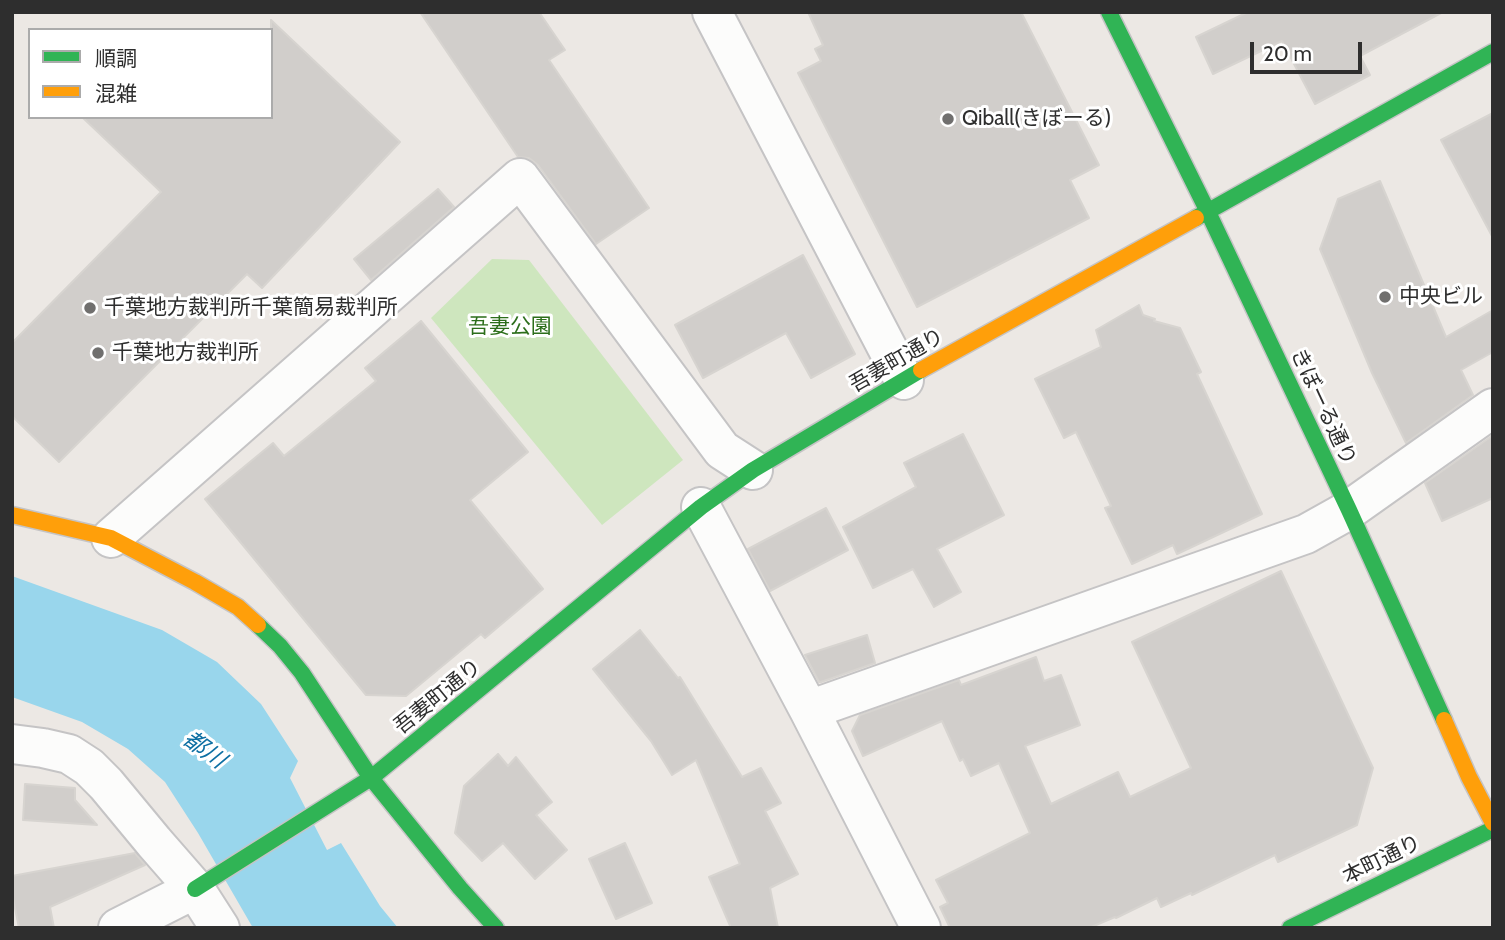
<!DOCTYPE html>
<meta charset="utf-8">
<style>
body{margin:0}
#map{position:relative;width:1505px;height:940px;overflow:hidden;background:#ece8e4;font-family:Cabin,"Noto Sans JP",sans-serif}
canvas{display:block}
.frame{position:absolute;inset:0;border:14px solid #2e2e2e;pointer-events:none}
.legend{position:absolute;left:28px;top:28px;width:245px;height:91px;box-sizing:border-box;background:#fff;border:2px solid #ababab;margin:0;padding:9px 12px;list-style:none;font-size:21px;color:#2e2e2e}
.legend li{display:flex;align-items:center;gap:14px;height:35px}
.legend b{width:35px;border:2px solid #ababab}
.scale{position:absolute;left:1250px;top:42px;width:112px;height:32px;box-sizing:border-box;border:4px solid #2e2e2e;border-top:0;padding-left:9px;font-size:21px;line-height:24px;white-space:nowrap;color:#2e2e2e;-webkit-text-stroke:5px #fff;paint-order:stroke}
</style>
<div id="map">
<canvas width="1505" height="940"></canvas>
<div class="frame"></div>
<ul class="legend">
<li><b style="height:9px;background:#30b455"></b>順調</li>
<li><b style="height:9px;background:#ff9f0a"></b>混雑</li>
</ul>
<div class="scale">20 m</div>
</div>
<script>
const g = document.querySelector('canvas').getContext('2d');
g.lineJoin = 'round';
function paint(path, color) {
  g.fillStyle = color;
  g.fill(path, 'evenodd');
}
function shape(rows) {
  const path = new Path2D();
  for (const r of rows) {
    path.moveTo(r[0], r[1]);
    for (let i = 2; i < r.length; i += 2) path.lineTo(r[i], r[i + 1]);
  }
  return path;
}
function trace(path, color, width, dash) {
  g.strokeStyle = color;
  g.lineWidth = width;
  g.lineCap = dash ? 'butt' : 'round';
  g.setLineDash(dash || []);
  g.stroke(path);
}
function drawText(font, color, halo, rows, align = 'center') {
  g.font = font + ' Cabin,"Noto Sans JP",sans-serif';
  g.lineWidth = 6;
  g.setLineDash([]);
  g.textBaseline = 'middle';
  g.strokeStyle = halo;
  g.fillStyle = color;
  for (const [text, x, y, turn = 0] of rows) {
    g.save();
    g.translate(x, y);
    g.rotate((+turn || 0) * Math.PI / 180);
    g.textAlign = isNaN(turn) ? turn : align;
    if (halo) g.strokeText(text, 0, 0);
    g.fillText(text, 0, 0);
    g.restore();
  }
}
paint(shape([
 [492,259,529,260,683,460,602,525,431,318]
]), '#cee6be');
paint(shape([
 [12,576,162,630,217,662,261,704,298,761,290,778,327,850,341,843,380,906,398,928,253,928,198,833,165,782,128,749,82,722,12,697]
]), '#99d6ec');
const building = shape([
 [420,12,539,12,565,50,549,60,649,208,596,244,538,165,529,158,518,157,420,12],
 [808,12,1021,12,1099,165,1070,180,1089,218,917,307,798,73,821,61,815,49,823,45,808,12],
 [1248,12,1443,12,1360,56,1370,75,1315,104,1282,41,1213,74,1196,37,1248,12],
 [271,20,400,142,262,288,247,274,59,462,12,416,12,343,161,192,82,117,271,117,271,20],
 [1493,113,1493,238,1441,140,1493,113],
 [1380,181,1446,337,1493,310,1493,352,1461,370,1473,395,1406,443,1372,373,1320,249,1338,199,1380,181],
 [438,189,454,207,371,280,354,259,438,189],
 [803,255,855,354,811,378,786,333,703,378,675,325,803,255],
 [1139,305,1143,315,1155,319,1154,321,1180,328,1201,372,1197,374,1262,514,1177,554,1173,545,1132,564,1105,508,1111,506,1076,432,1064,438,1035,379,1101,347,1096,330,1139,305],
 [421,321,528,452,470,500,543,589,485,638,481,634,406,696,366,695,205,499,273,443,284,456,376,381,365,368,421,321],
 [963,434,1004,515,937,549,961,592,934,607,913,569,873,588,843,527,916,487,904,463,963,434],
 [1492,436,1493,498,1442,521,1425,483,1492,436],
 [826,508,848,550,770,591,748,549,826,508],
 [1281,571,1373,768,1357,825,1278,862,1275,855,1192,895,1191,893,1161,907,1157,898,1116,918,1115,917,1089,928,950,928,940,907,948,903,936,880,1030,833,999,763,971,776,963,759,960,761,942,721,863,756,852,731,860,715,959,680,961,685,1036,657,1044,681,1061,675,1080,725,1025,746,1051,804,1118,772,1130,797,1191,768,1132,642,1281,571],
 [640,630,678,678,680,677,742,777,761,768,781,803,765,811,798,874,770,888,778,928,731,928,709,877,740,864,696,760,672,775,651,741,593,669,640,630],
 [867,635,875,663,821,682,819,682,805,655,867,635],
 [498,754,508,766,516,757,552,802,536,815,567,850,535,879,503,843,482,861,455,833,464,786,498,754],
 [25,784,75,788,75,800,97,825,23,820,25,784],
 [625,843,652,903,616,919,589,859,625,843],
 [135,853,145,865,50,907,54,928,19,928,12,893,12,876,135,853]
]);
paint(building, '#d1cecb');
trace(building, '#d7d4d0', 2);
const street = shape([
 [712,12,904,380],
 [701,507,809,710,921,928],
 [111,538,520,178,722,450,753,470],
 [809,710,1306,534,1349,510,1493,408],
 [12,744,43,748,69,754,89,767,106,784,154,842,195,889,220,928],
 [118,928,195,889]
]);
const fast = shape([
 [1109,12,1208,212,1349,510,1444,720],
 [1196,218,1493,52],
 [258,625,280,646,302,673,371,778,460,888,496,928],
 [195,889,371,778,701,507,753,470,921,370],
 [1290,928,1493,829]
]);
const slow = shape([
 [921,370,1196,218],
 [12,515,111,538,195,582,238,607,258,625],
 [1444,720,1469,777,1493,823]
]);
trace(street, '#c5c4c5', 42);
trace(fast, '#c5c4c5', 19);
trace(slow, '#c5c4c5', 19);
trace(street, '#fcfcfb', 38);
trace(fast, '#30b455', 16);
trace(slow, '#ff9f0a', 16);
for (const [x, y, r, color] of [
 [948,119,7,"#706f6e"],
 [1385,297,7,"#706f6e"],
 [90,308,7,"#706f6e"],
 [98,353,7,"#706f6e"]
]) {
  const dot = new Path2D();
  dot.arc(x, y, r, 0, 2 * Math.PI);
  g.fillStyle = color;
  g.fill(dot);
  trace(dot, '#fff', 2.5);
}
drawText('21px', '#2e2e2e', '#fff', [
 ["Qiball(きぼーる)",962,119],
 ["中央ビル",1399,297],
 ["千葉地方裁判所千葉簡易裁判所",104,308],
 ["千葉地方裁判所",112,353]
], 'left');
drawText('21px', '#2c6e1b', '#fff', [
 ["吾妻公園",510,327]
]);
drawText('21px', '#2e2e2e', '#fff', [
 ["吾妻町通り",897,361,-30],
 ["きぼーる通り",1323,407,65],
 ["吾妻町通り",438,697,-39],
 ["本町通り",1382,860,-26]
]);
drawText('italic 23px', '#0d6fa3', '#fff', [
 ["都川",204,750,36]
]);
</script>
